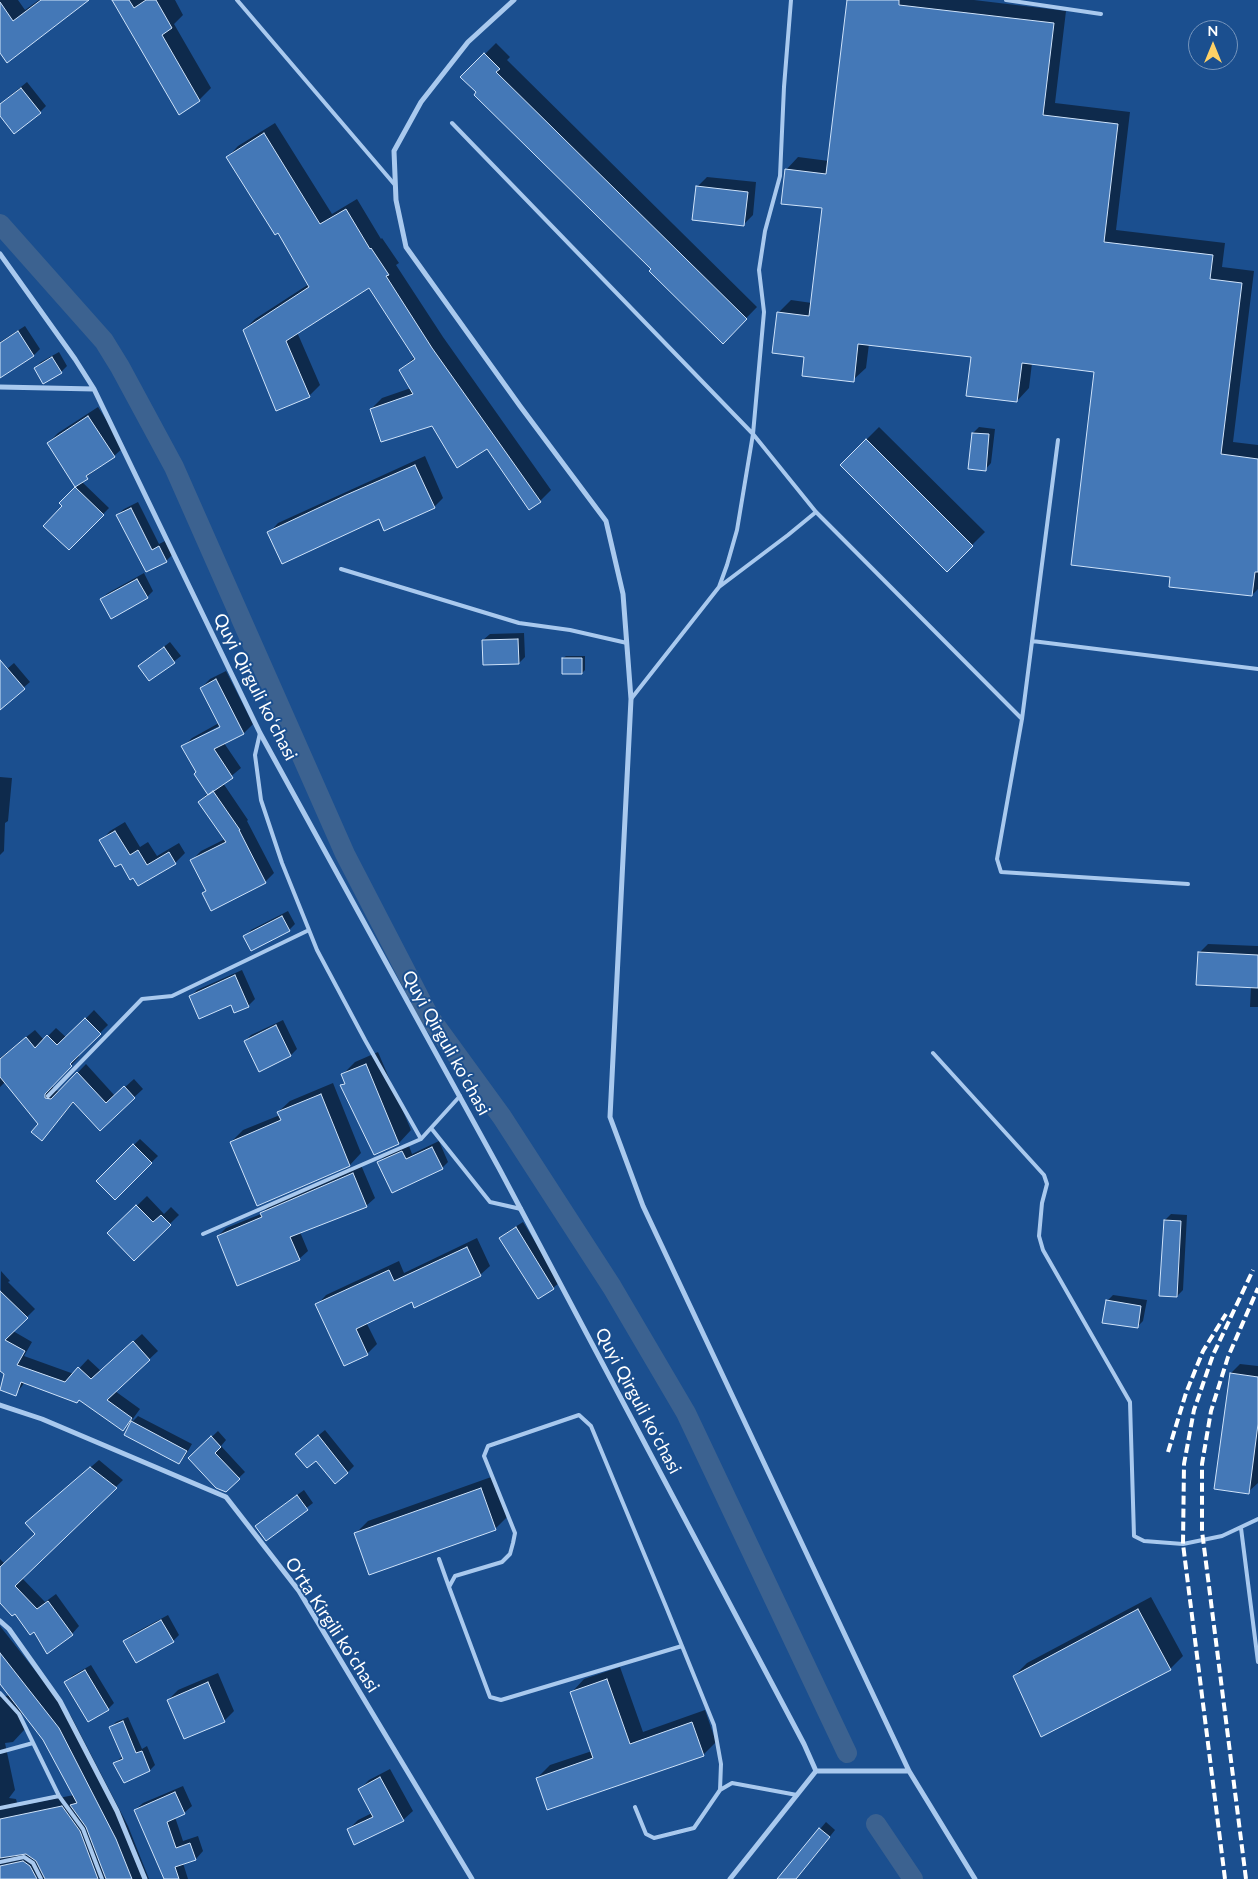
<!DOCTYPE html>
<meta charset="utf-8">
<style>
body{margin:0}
#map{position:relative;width:1258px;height:1879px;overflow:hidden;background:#1b4f8f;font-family:Lato,sans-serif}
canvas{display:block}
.north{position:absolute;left:1188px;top:20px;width:50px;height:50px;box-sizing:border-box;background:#1b4f8f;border:1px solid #7695bc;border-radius:50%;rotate:0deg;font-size:14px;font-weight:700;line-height:20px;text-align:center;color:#fff}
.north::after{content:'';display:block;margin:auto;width:18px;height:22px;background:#ffd166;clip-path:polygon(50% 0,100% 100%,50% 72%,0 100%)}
</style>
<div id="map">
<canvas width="1258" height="1879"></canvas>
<div class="north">N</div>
</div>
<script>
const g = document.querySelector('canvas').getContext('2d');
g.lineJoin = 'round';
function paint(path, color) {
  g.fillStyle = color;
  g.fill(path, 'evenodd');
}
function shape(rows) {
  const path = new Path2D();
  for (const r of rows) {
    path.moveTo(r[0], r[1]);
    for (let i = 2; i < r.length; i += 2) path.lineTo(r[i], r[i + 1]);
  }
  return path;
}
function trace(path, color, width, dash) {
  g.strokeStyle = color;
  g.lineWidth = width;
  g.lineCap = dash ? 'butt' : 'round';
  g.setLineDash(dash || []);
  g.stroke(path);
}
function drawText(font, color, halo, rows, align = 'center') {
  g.font = font + ' Lato,sans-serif';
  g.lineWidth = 4;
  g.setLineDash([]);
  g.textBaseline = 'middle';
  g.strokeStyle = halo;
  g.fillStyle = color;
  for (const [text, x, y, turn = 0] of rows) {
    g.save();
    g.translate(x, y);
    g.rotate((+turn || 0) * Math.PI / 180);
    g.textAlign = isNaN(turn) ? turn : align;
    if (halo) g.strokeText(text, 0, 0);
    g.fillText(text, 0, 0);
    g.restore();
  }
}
paint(shape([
 [0,0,18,0,25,10,39,0,87,0,0,51],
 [113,0,175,0,183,15,174,24,211,88,199,100],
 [848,0,974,0,1066,11,1055,103,1130,112,1116,230,1225,243,1222,267,1254,271,1233,442,1258,445,1258,589,1252,595,1172,576,1096,371,1032,363,1029,388,1017,401,972,356,869,344,866,368,853,380,806,355,778,313,791,300,812,303,823,207,786,170,798,157,829,161],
 [496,43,510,57,507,60,757,307,723,342,462,77],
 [27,82,46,106,40,112,0,114,0,104],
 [275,123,332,214,357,199,381,239,382,238,399,263,396,265,443,337,551,490,540,501,487,447,432,424,371,409,382,398,411,388,400,370,415,357,369,286,297,332,320,385,309,396,244,330,255,319,309,284,278,231,228,157,238,146],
 [707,177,756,182,753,215,744,224,697,187],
 [25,326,40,349,34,355,0,370,0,342],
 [59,352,67,366,61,372,35,368,41,362],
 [98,407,124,447,114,456,81,481,109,508,69,549,64,506,61,503,77,487,48,443,58,433],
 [879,427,985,532,947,570,841,465],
 [979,427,995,429,991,463,985,470,973,433],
 [425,456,443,498,434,507,379,518,269,533,278,523],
 [138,502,159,544,165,541,172,555,166,561,147,571,117,515,124,509],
 [144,573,153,591,147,597,101,599,108,593],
 [524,633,525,657,519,663,483,640,490,634],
 [170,642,181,656,150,680,139,666],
 [566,656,585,656,585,670,582,673,563,658],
 [14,663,30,682,0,708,0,675],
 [226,671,253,724,244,733,224,743,241,768,223,783,248,820,247,821,274,873,265,882,203,894,206,890,192,860,201,851,225,839,199,802,208,793,183,747,192,738,219,723,201,688,210,679],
 [225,723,226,725,192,742,192,740],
 [0,777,12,778,8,821,5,823,4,851,0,855],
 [125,822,140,847,148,842,157,856,179,843,185,853,175,863,138,885,121,862,101,841,110,831],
 [288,911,295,924,289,930,245,937,251,930],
 [1208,944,1258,946,1258,1007,1250,1007,1251,986,1199,953],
 [242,970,255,999,248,1006,235,1011,231,1003,191,996,197,990],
 [94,1010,108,1025,78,1055,79,1057,53,1084,53,1090,60,1091,86,1064,115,1096,134,1079,143,1089,100,1129,74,1102,42,1139,39,1124,5,1082,0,1087,0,1058,35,1030,44,1040,56,1028,67,1038],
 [283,1020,297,1049,291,1055,259,1070,245,1041,251,1035],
 [378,1052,411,1130,399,1143,342,1086,345,1082,342,1075,355,1062],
 [333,1083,361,1153,350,1165,258,1205,231,1142,243,1130,280,1115,278,1112,290,1101],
 [140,1139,158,1156,115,1198,97,1181],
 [439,1141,448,1162,442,1168,379,1162,385,1156,409,1146,412,1154],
 [361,1165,375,1198,366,1206,300,1232,308,1251,299,1259,218,1236,226,1228,261,1214,270,1205],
 [147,1196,164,1214,171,1207,179,1215,134,1259,109,1233],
 [1171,1214,1187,1215,1183,1290,1177,1296,1165,1220],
 [523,1222,560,1282,553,1288,501,1238,507,1232],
 [477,1238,490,1266,480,1275,412,1301,366,1322,377,1344,367,1354,317,1305,326,1295,399,1261,404,1273],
 [1,1271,10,1281,8,1282,35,1309,13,1331,32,1342,24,1356,74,1374,88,1359,101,1371,142,1334,158,1351,115,1391,140,1409,132,1420,133,1421,138,1416,192,1444,185,1456,179,1463,125,1434,132,1420,123,1430,79,1399,25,1382,16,1394,0,1388,6,1373,0,1370],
 [1113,1295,1147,1300,1143,1321,1137,1327,1107,1301],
 [1240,1364,1258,1366,1258,1483,1248,1492,1231,1373],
 [325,1430,354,1466,348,1472,303,1448],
 [218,1431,226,1440,221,1446,245,1472,225,1491,196,1452],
 [99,1460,123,1480,22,1578,45,1602,56,1594,79,1626,72,1634,35,1631,15,1612,0,1601,0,1559,5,1564,37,1534,34,1516],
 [494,1476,508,1516,495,1529,355,1534,368,1521],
 [304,1490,313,1503,266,1539,263,1520],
 [1151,1597,1183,1656,1170,1669,1014,1676,1027,1663],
 [168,1615,179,1635,173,1641,125,1642,131,1635],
 [0,1626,71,1716,128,1826,149,1879,0,1879,0,1697,10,1695,0,1682],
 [21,1710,44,1739,74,1795,18,1806,16,1799,9,1798,15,1790,5,1743,13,1742,25,1729],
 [91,1665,114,1703,108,1709,66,1682,72,1676],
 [620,1667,643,1732,705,1710,716,1742,703,1755,537,1778,550,1765,592,1751,572,1692,584,1679],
 [218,1673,234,1711,224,1721,168,1700,178,1690],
 [128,1717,142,1749,147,1746,155,1765,150,1770,124,1781,115,1763,123,1756,111,1727,116,1722],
 [390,1769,413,1811,403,1820,348,1830,358,1820,372,1813,359,1790,369,1780],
 [183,1786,192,1806,184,1813,175,1817,183,1841,198,1836,203,1851,196,1859,183,1863,188,1879,165,1879,135,1810,143,1803],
 [826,1822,835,1830,796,1879,778,1879]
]), '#0007');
trace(shape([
 [0,224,104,341,120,367,174,467,345,854,430,1018,502,1117,612,1287,686,1413,847,1753],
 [876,1824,913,1879]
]), '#3c6290', 20);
const building = shape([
 [41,0,89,0,7,63,0,53,0,2,13,21,41,0],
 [112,0,129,0,134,8,146,0,156,0,172,28,162,35,200,101,179,115,112,0],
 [847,0,899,0,899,5,1054,23,1043,115,1118,124,1104,242,1213,255,1210,279,1242,283,1221,454,1258,459,1258,572,1255,572,1252,596,1169,587,1170,577,1071,565,1094,372,1022,363,1017,402,966,396,971,357,858,344,854,382,802,376,804,357,772,353,777,312,809,316,822,208,781,204,785,169,826,174,847,0],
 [484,53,500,69,496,72,747,319,723,344,649,271,651,269,474,95,476,92,460,77,484,53],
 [21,88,41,113,14,134,0,116,0,104,21,88],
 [264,133,320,224,346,209,370,249,371,248,389,275,386,276,432,348,541,502,529,510,487,449,457,468,432,426,381,442,370,409,413,394,399,370,415,359,369,288,286,341,310,397,276,411,243,330,309,287,278,233,275,235,226,157,264,133],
 [696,186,748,192,744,226,692,220,696,186],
 [18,331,34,356,0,378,0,343,18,331],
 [52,357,62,373,43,384,34,368,52,357],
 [88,416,115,457,86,476,88,479,75,487,47,443,88,416],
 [972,433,989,434,986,471,968,469,972,433],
 [866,439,973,546,947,572,840,465,866,439],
 [415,465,435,508,384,531,379,519,282,564,267,532,346,495,415,465],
 [75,487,104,515,69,550,43,526,62,506,59,503,75,487],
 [131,508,152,550,159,546,167,562,146,572,116,515,131,508],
 [137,579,148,598,111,619,100,599,137,579],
 [518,639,519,664,483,665,482,640,518,639],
 [164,647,175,663,149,681,138,666,164,647],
 [562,658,582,658,582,674,562,674,562,658],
 [0,660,25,689,0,710,0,660],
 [216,679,244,734,214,749,233,778,208,795,194,774,196,772,181,746,220,727,200,688,216,679],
 [213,791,240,830,239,830,266,883,211,911,202,893,206,891,190,860,226,842,198,802,213,791],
 [115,831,130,855,138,850,147,865,169,852,176,864,138,886,133,878,130,880,121,864,115,867,99,840,115,831],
 [282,916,290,931,251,951,243,936,282,916],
 [1198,952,1258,955,1258,988,1196,985,1198,952],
 [235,975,249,1007,234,1013,231,1005,199,1019,189,996,235,975],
 [85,1018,101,1034,70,1064,72,1066,45,1094,45,1098,51,1099,77,1072,106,1103,124,1086,135,1098,100,1131,73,1102,42,1141,31,1132,38,1124,0,1077,0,1059,26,1037,35,1048,47,1035,57,1045,85,1018],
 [276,1025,291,1056,259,1072,244,1041,276,1025],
 [366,1064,399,1144,374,1155,340,1085,345,1084,341,1074,366,1064],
 [321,1094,350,1166,257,1206,230,1142,281,1120,277,1112,321,1094],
 [133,1144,152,1163,115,1200,96,1181,133,1144],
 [432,1147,443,1169,392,1193,377,1162,402,1151,406,1159,432,1147],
 [353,1173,367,1207,290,1237,300,1260,237,1286,217,1236,262,1217,260,1213,353,1173],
 [136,1205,153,1222,161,1215,171,1225,134,1261,107,1233,136,1205],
 [1164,1220,1181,1221,1177,1297,1159,1296,1164,1220],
 [516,1227,554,1289,538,1299,499,1238,516,1227],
 [467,1247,481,1276,414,1308,412,1302,356,1329,368,1355,344,1366,315,1304,389,1270,394,1281,467,1247],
 [0,1291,28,1318,5,1340,25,1351,17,1365,65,1382,78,1367,91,1379,133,1341,150,1360,107,1400,132,1418,123,1431,79,1400,77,1403,21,1382,16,1396,0,1390,4,1374,0,1371,0,1291],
 [1106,1300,1141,1306,1138,1328,1102,1323,1106,1300],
 [1230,1373,1258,1377,1258,1424,1249,1494,1214,1489,1230,1373],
 [131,1421,187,1451,179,1464,124,1435,131,1421],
 [318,1435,348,1473,335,1484,316,1461,307,1468,295,1454,318,1435],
 [211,1436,221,1447,215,1453,240,1479,226,1492,216,1488,188,1458,211,1436],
 [90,1467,117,1488,15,1586,37,1609,48,1601,73,1635,47,1654,34,1632,30,1635,15,1614,12,1616,0,1603,0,1567,35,1534,25,1523,90,1467],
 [481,1488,496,1530,369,1575,354,1533,481,1488],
 [297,1495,308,1510,266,1541,255,1526,297,1495],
 [1138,1609,1171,1670,1041,1737,1013,1676,1138,1609],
 [161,1620,174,1642,136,1663,123,1641,161,1620],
 [0,1653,59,1728,116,1839,132,1879,106,1879,86,1827,70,1805,77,1803,43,1740,0,1684,0,1653],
 [85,1670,109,1710,88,1722,64,1682,85,1670],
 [607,1679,630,1744,692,1722,704,1756,547,1810,536,1778,593,1758,570,1692,607,1679],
 [208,1682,225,1722,184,1739,167,1700,208,1682],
 [123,1721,136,1753,142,1751,150,1771,124,1783,113,1763,123,1759,109,1727,123,1721],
 [380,1777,404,1821,354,1845,347,1829,373,1817,358,1789,380,1777],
 [175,1792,185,1814,167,1822,176,1848,190,1843,196,1860,175,1867,179,1879,164,1879,134,1810,175,1792],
 [62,1806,80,1831,98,1879,45,1879,36,1861,26,1854,0,1858,0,1819,62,1806],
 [819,1828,830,1837,796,1879,777,1879,819,1828],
 [23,1861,30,1866,37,1879,0,1879,0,1866,23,1861]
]);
paint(building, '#4478b7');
trace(building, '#cfe3fa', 1);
trace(shape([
 [237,0,395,185],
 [1006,0,1101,14],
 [452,123,753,434,816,512,1022,719],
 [1058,440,1022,719,997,859,1001,872,1188,884],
 [341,569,519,623,570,630,627,643],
 [719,587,788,535,816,512],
 [1032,641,1258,669],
 [631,699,719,587,727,565,737,530,753,434,764,312,759,270,765,231,780,176,784,87,791,0],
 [260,733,255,755,261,800,282,863,309,930,317,950,365,1040,421,1139],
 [933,1053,1044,1175,1047,1184,1042,1203,1039,1236,1043,1250,1130,1402,1134,1536,1144,1541,1183,1544,1222,1536,1258,1519],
 [48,1096,142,999,172,996,309,930],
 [431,1128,490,1202,521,1209],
 [203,1234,421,1139,460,1096],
 [1241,1528,1258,1662],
 [439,1559,449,1587],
 [682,1646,501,1700,490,1697,449,1587,455,1576,502,1562,510,1554,513,1543,515,1533,484,1456,488,1446,579,1415,591,1426,667,1609,682,1646,714,1725,721,1764,720,1790],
 [0,1693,19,1714,59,1796,83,1829,102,1879],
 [0,1752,33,1743],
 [635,1807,646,1834,654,1838,694,1828,720,1790,732,1783,797,1795],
 [0,1808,59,1796],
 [0,1862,24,1857,33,1863,41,1879]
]), '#a9c9ee', 4);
trace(shape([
 [514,0,468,42,421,102,394,151,396,200,406,247,520,406,606,521,623,594,631,699,610,1117,643,1206,909,1771,975,1879],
 [0,254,75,359,94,389,260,733,500,1170,804,1744,816,1771,909,1771],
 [0,387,94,389],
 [0,1405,42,1419,226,1497,299,1591,472,1879],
 [0,1621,9,1629,60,1701,117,1811,145,1879],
 [730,1879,816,1771]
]), '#a9c9ee', 5);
trace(shape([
 [1168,1452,1186,1393,1203,1351,1226,1314],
 [1225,1879,1183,1544,1184,1464,1194,1410,1213,1355,1253,1270],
 [1246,1879,1202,1531,1202,1464,1211,1411,1228,1357,1258,1288]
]), '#fff', 4, [9, 4]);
drawText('18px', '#fff', '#1b4f8f', [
 ["Quyi Qirguli koʻchasi",255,687,63],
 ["Quyi Qirguli koʻchasi",446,1043,61],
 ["Quyi Qirguli koʻchasi",638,1401,62],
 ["Oʻrta Kirgili koʻchasi",332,1625,57]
]);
</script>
